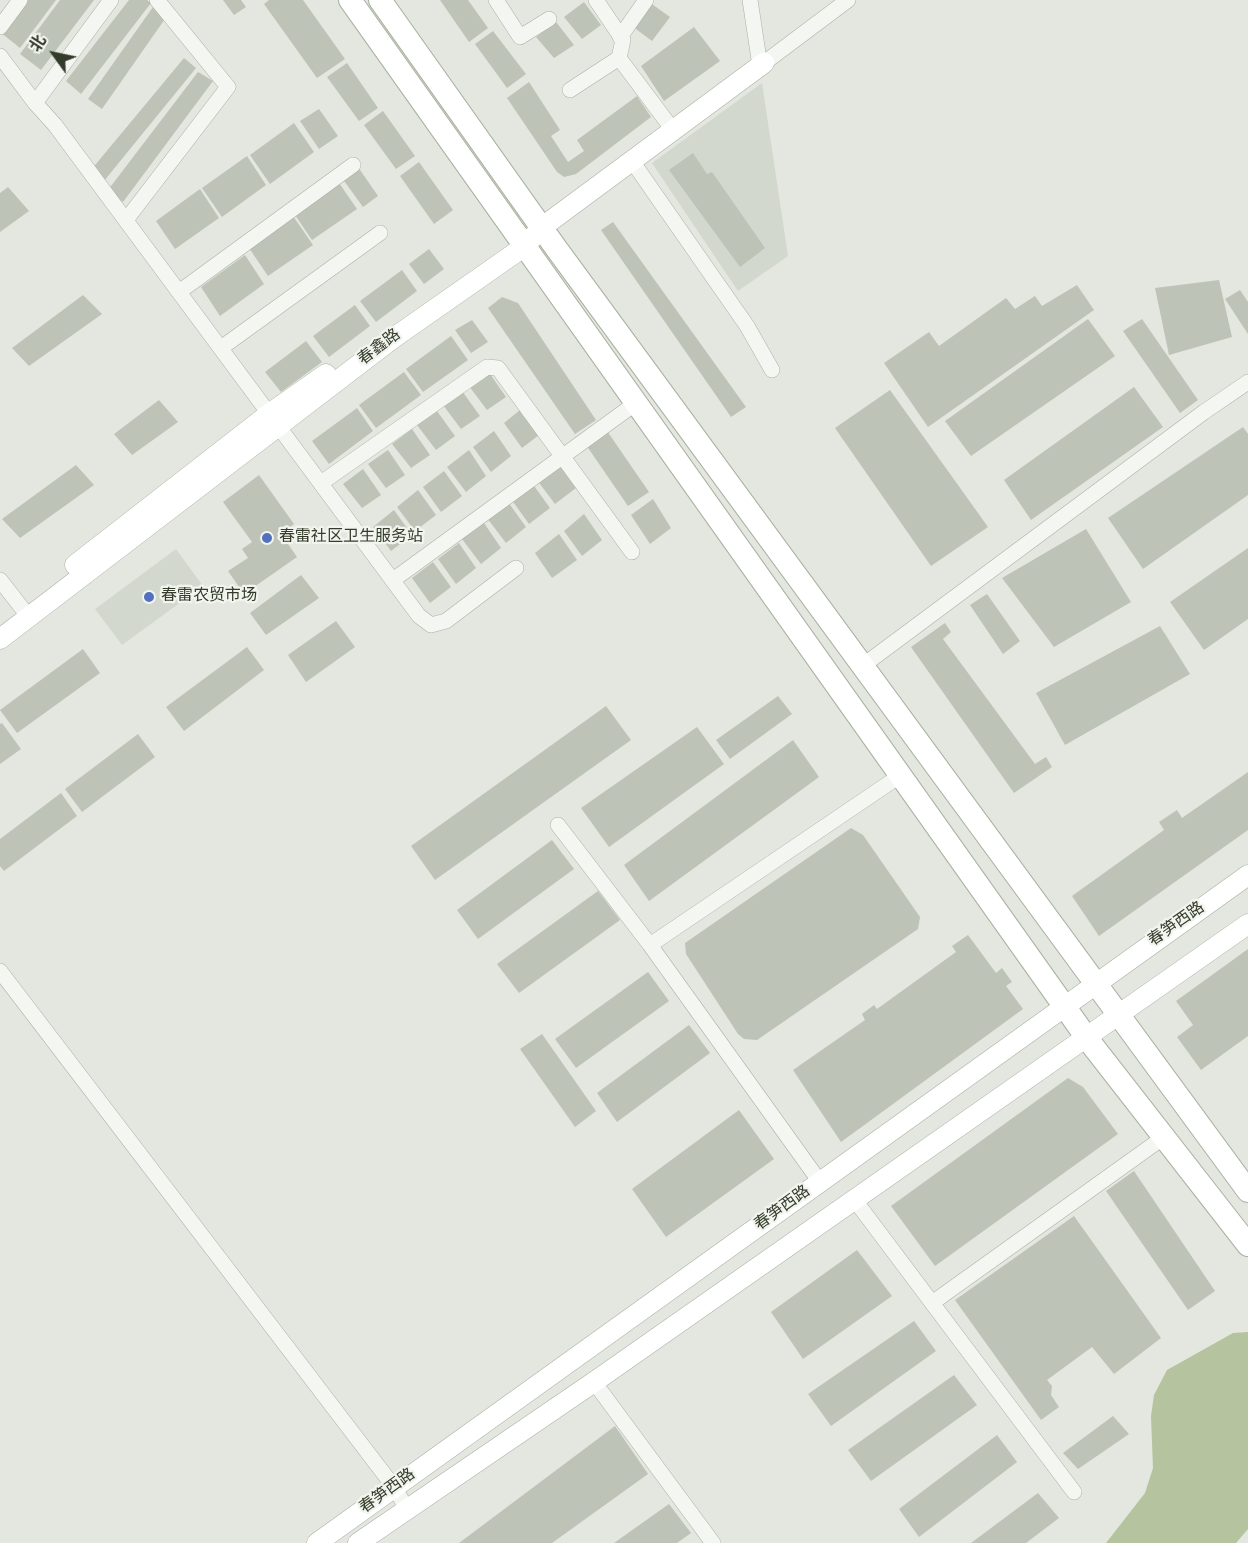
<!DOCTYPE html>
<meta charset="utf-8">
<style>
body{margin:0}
#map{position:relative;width:1248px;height:1543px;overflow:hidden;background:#e3e7df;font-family:Overpass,"Noto Sans SC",sans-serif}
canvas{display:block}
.north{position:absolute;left:24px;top:24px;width:60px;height:60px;-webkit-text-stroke:4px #f2f5ef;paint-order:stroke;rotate:303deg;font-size:16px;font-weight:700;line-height:24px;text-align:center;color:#333c2a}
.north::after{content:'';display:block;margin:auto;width:21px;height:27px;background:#333c2a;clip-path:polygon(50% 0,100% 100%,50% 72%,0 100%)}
</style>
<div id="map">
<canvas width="1248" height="1543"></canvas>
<div class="north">北</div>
</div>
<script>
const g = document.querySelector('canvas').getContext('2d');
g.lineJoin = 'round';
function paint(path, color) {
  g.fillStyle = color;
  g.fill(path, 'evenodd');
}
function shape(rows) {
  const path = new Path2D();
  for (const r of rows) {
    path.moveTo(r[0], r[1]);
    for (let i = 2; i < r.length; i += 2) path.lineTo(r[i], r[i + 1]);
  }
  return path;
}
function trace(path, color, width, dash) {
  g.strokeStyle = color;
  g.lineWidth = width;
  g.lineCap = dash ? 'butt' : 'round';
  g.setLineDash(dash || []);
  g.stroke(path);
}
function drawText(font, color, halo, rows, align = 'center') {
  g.font = font + ' Overpass,"Noto Sans SC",sans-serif';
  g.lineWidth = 4.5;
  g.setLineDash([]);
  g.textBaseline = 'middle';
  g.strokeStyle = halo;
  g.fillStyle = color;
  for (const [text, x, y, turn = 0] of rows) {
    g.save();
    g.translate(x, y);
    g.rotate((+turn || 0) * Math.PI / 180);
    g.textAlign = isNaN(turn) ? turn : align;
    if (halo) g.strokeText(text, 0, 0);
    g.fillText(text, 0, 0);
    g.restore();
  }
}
paint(shape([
 [762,83,788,256,738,291,652,163],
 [176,549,203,586,122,645,95,609]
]), '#d3d8ce');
paint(shape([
 [1248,1332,1248,1529,1236,1543,1106,1543,1145,1493,1153,1468,1151,1416,1154,1395,1167,1370,1233,1333]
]), '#b5c39e');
paint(shape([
 [22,0,56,0,20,48,0,32],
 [60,0,94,0,41,70,20,54],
 [129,0,147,0,151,3,81,94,66,81],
 [223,0,241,0,246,7,234,15],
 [269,0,303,0,345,59,317,78,264,4],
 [440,0,468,0,488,28,469,42],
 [584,2,601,25,582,39,564,17],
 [649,2,670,17,652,41,632,26],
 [153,7,167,16,102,109,88,99],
 [556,22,574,45,554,58,536,37],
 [694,27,720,61,664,101,641,66],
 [493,31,526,74,507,88,475,44],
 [184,58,196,68,104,181,91,170],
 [347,63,378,108,359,121,327,77],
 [198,72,213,81,123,202,108,190],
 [529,82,560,130,551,136,568,162,584,151,577,140,637,96,651,117,576,174,564,177,557,172,507,98],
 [319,109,338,136,319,149,300,121],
 [383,111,415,156,396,169,364,125],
 [294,123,314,152,270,184,250,155],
 [693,153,707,174,712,172,765,248,740,267,669,170],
 [247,156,266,185,222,217,202,188],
 [419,162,453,210,434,224,400,176],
 [358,167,378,196,363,207,342,178],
 [337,180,357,209,312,240,293,212],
 [8,187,29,211,0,232,0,193],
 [200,189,219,218,175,249,156,221],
 [293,216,313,245,268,276,249,248],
 [613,222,746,407,731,417,601,230],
 [429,249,444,269,424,284,409,264],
 [245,255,264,284,220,316,201,287],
 [402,270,417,291,376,322,360,301],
 [1219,280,1232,337,1169,355,1155,288],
 [1077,285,1094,310,928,427,884,363,929,332,939,346,1006,298,1015,309,1035,296,1042,306],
 [1240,290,1248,302,1248,334,1225,299],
 [83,295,102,314,29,366,12,348],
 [502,297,518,303,596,420,575,434,488,308],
 [355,305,370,326,329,357,313,336],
 [1088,319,1115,356,971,456,945,421],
 [1142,319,1198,400,1180,413,1123,331],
 [472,320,488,342,471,353,455,330],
 [451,336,468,360,423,392,406,369],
 [306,341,322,362,281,392,265,372],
 [488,371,506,397,487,410,469,386],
 [404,372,421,395,376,428,359,405],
 [1134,387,1163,427,1031,520,1004,480],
 [890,390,988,527,931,566,835,428],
 [462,391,480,416,461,429,443,405],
 [159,400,178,422,132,455,114,434],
 [525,406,543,432,522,448,504,423],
 [357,408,373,431,329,464,312,441],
 [437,411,455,436,436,450,417,425],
 [1243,427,1248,434,1248,495,1143,569,1108,518],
 [605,428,649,492,628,506,584,442],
 [412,429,430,455,411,468,392,444],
 [494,431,511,456,491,472,473,447],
 [388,450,405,475,386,488,368,464],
 [469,450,486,476,466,492,447,467],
 [558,463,576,488,555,504,537,480],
 [76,465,94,485,20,538,2,519],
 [363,469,381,495,362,508,343,484],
 [444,471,462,496,441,512,423,487],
 [259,475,294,524,281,534,297,557,244,594,228,571,248,558,242,549,252,542,223,502],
 [532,483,550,508,529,524,511,499],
 [418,490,436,515,415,531,397,507],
 [653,499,671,528,650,544,631,515],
 [508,502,526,527,506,543,487,518],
 [394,510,412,535,391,551,373,527],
 [584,514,602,540,582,556,564,531],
 [484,523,501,548,481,564,462,539],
 [1086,529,1131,602,1054,647,1002,578],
 [559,534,577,560,552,578,535,553],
 [459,543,476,568,456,584,438,559],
 [1248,548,1248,619,1204,650,1170,602],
 [433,562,451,587,430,603,412,578],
 [301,575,319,598,266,635,250,613],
 [987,594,1020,641,1003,654,970,605],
 [336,621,355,647,306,682,288,655],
 [945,623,951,632,943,639,1035,764,1046,757,1052,767,1014,793,911,647],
 [1160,626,1190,674,1065,745,1036,693],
 [247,647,264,670,184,731,166,707],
 [83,649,100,673,17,733,0,710],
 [778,696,792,714,730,759,716,740],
 [606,706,631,740,435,880,411,846],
 [2,723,21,749,0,764,0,724],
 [697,727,724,764,609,847,581,808],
 [138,734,155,757,82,812,65,789],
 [793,740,819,777,649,901,624,865],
 [1248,772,1248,830,1099,936,1072,896,1164,830,1159,822,1177,810,1182,818],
 [61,793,77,816,4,871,0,866,0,839],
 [851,828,863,835,920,917,918,929,757,1040,744,1039,738,1034,686,954,685,943],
 [552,840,574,869,478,939,457,910],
 [598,891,620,920,519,993,497,964],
 [968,935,996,973,1002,968,1012,982,1006,986,1023,1009,841,1142,793,1070,865,1020,862,1014,874,1005,877,1009,956,952,952,946],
 [1248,949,1248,1036,1201,1070,1177,1037,1193,1025,1176,1001],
 [648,972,669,1001,576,1068,555,1039],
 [689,1025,710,1053,617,1122,597,1093],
 [542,1034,596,1111,575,1127,520,1049],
 [1068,1078,1083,1087,1118,1134,935,1266,891,1206],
 [739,1110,774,1159,666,1237,632,1189],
 [1134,1171,1215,1291,1188,1310,1106,1191],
 [1074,1216,1161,1338,1114,1374,1092,1347,1047,1380,1052,1386,1051,1395,1059,1407,1041,1420,955,1300],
 [857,1250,892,1296,803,1359,771,1312],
 [914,1321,936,1351,831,1426,808,1394],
 [954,1375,977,1405,871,1481,848,1450],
 [1113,1416,1129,1434,1078,1469,1063,1453],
 [615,1426,648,1474,552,1543,459,1543],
 [997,1435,1017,1462,919,1537,899,1509],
 [1038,1493,1059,1518,1026,1543,971,1543],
 [669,1504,691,1533,677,1543,614,1543]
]), '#bdc3b7');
const minor = shape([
 [496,0,520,37,549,19],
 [596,0,623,40,619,58,673,130],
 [750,0,760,66],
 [0,27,20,0],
 [620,37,646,0],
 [0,56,35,103,55,125,419,616,431,625,446,621,516,568],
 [764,63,848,0],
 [570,90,619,58],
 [35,103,111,0],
 [632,161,747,326,772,370],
 [126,220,228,87,157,0],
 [179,292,353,165],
 [221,348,380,233],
 [321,483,487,367,498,368,632,552],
 [0,580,29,617],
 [393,580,636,403],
 [861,667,1204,412,1248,382],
 [558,825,650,945,820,1182],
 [650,945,901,775],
 [0,971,394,1487,407,1509],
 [854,1199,1074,1492],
 [932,1303,1164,1137],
 [594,1382,713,1543]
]);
const secondary = shape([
 [75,565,269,414,326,374],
 [0,639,392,339,525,246,541,228,764,63],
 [317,1543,1248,875],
 [358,1543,594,1382,1248,924]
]);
const primary = shape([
 [350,0,1089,1041,1248,1245],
 [380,0,556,248,1248,1191]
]);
trace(minor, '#abb0a5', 16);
trace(secondary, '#abb0a5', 21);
trace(primary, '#a9b1a0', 24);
trace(minor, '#f4f6f2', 15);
trace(secondary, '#fff', 20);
trace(primary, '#fff', 22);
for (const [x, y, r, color] of [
 [267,538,6,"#5270be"],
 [149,597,6,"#5270be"]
]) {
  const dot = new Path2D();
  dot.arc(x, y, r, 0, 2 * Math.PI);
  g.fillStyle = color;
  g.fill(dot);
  trace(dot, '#f2f5ef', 2);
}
drawText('16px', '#333c2a', '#f2f5ef', [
 ["春鑫路",380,348,-37],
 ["春笋西路",1177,925,-35],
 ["春笋西路",783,1209,-36],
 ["春笋西路",388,1492,-36]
]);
drawText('16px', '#333c2a', '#f2f5ef', [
 ["春雷社区卫生服务站",279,538],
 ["春雷农贸市场",161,597]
], 'left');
</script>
